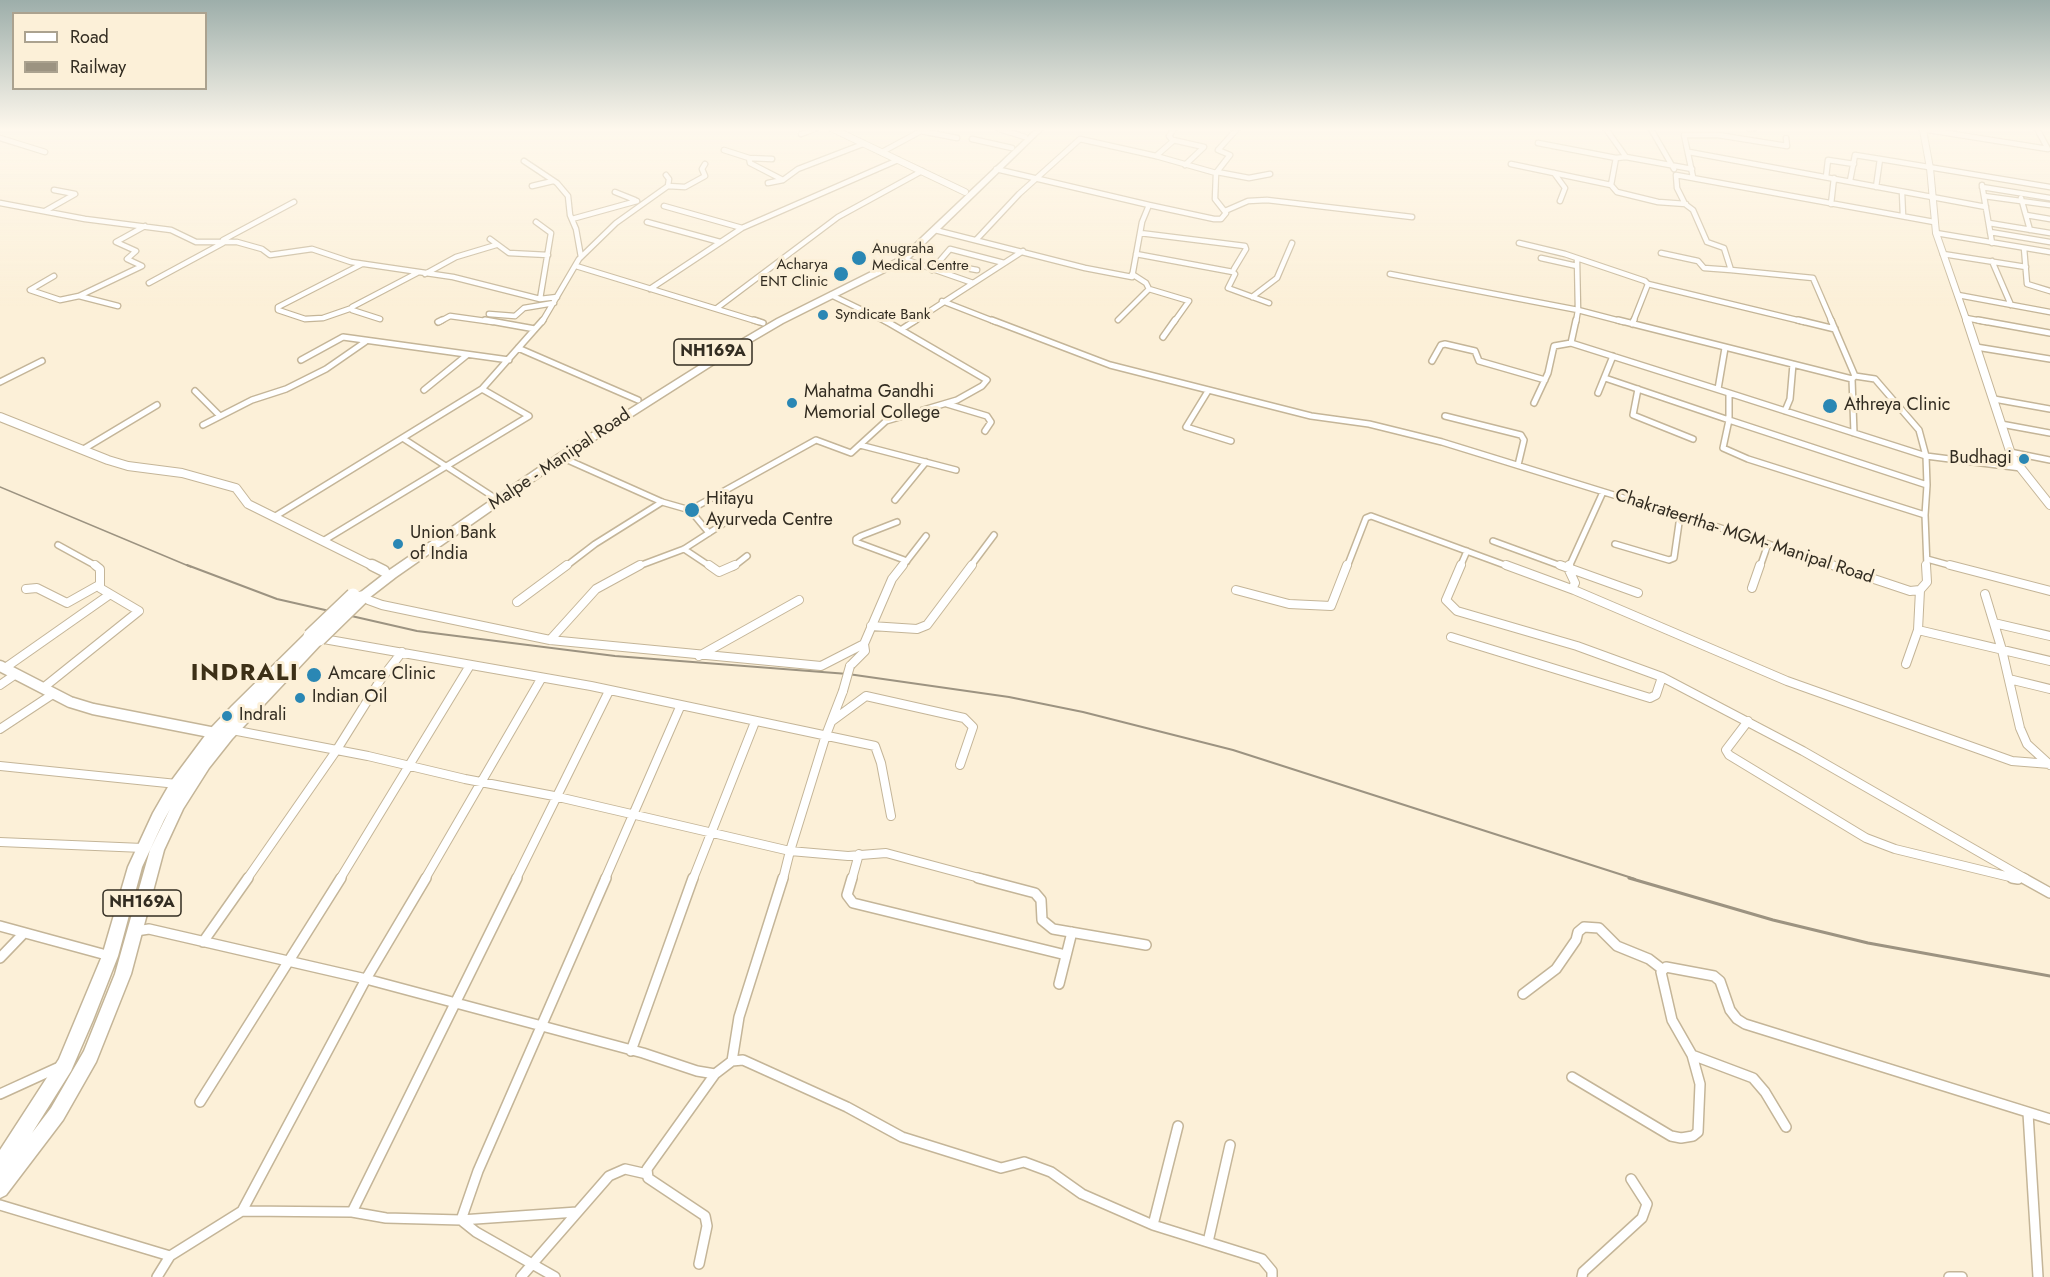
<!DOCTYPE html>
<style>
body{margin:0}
#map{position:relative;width:2050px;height:1277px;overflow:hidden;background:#fcf0d8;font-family:Jost,sans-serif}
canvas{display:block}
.legend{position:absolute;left:12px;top:12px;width:195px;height:78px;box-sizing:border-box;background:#fcf0d8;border:2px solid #aba28f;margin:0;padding:8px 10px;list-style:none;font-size:18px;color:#322c21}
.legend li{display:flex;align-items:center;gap:12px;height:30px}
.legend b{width:30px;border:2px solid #aba28f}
</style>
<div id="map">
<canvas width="2050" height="1277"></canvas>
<ul class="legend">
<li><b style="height:8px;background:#fff"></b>Road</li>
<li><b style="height:8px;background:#9c9381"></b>Railway</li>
</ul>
</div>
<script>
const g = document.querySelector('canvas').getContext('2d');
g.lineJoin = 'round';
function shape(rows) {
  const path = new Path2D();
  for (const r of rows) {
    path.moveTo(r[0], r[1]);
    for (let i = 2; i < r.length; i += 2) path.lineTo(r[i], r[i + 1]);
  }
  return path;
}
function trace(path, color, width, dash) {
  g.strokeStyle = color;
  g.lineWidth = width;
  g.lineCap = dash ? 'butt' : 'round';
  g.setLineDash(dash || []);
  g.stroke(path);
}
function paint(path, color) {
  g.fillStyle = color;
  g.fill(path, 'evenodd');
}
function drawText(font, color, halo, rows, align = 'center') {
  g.font = font + ' Jost,sans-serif';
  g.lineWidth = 6;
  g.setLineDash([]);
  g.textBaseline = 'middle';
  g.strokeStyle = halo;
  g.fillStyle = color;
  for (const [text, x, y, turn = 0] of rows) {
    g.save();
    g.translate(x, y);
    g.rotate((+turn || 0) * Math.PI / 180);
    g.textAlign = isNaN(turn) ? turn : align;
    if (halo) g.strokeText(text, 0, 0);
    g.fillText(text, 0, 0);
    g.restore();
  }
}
const streetFar3 = shape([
 [999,129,1025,137],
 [1606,129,1626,157,1692,169],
 [1651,129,1674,169],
 [1750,129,1753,129],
 [1922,129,2048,149,2037,129],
 [801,134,815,129],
 [0,138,45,152],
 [972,139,1012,148],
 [1173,140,1204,147,1185,165],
 [1538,143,1616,158],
 [724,150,749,158,750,163,783,180],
 [882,152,921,131,957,138],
 [1689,152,1986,207],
 [1156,156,1173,141,1169,136,1174,129],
 [749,158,772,159],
 [524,161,557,183,568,196,570,215,576,229,581,257],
 [1511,164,1611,185,1616,158,1626,157],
 [1217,172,1249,178,1270,174],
 [1216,173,1230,155,1218,150,1237,129],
 [1554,173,1565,188,1560,201],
 [1693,177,1684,135,1718,135,1787,146,1786,138],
 [1826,177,1828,160,1854,164],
 [1850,181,1855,155,1880,159],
 [768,183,783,180,798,169,863,144],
 [1611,185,1617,192,1658,202,1686,204],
 [1982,185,1992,243],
 [532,186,553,181],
 [668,186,685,187,705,176,702,169,705,164],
 [1876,187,1880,159,2050,187],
 [1982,187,2050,198],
 [615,192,635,200],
 [1902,192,1903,216],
 [1984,196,2050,205],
 [2021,198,2030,230],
 [0,203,85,219,171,230,196,242,237,242,262,249,270,255,312,249,351,262,453,277,540,299,557,297],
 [1831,204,1834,178],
 [664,206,742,228],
 [45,211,75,194,54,190],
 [1225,211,1248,201,1267,200,1412,217],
 [2026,215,2050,219],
 [572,219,637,201],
 [536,222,551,233,540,299],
 [647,222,720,242],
 [1989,223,2050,233],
 [935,230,1085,268,1132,277,1142,222,1149,205,996,169],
 [1990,232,2050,242],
 [1140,233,1245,246,1246,249,1234,269],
 [1936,233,2050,252],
 [490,239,509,253,548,255],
 [223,240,294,202],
 [976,240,1019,194,1080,139,1156,156,1216,173,1215,199,1226,213,1221,219,1214,219,1149,205],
 [1519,243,1565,254,1645,281,1648,284,1633,322],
 [2024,248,2027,284,2050,291],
 [1661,253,1698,261,1704,268,1731,270],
 [1136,254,1233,272,1235,274,1228,288,1269,303],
 [1943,254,2026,267],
 [1541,258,1577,266],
 [904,259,973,283],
 [1992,261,2011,305],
 [938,263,977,270],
 [576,266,759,322],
 [932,270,950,249,1004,263],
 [425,274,456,257,496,245],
 [1390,274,1578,310,1624,322],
 [54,276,30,290,60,300,79,296],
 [149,283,223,243],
 [1648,284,1805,322],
 [650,289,742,228,898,160],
 [1149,289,1189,301,1174,322],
 [831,295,887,322],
 [1958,295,2050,312],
 [1252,297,1277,278,1292,243],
 [942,301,996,322],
 [118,306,79,296,142,266,127,259,136,251,116,242,145,226],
 [352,308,323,318,305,319,278,310,278,307,362,264],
 [717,308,838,217,922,171],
 [489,314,515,316,524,308,554,303],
 [1966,318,1987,322],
 [380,319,352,310,352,307,417,273],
 [1118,320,1149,289,1146,283,1132,274],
 [439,322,450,316,493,322],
 [542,322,579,259,616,223,668,186,669,179,666,175],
 [913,322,1023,251],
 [1576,322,1578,310,1577,260],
 [1832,322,1813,278,1731,270,1724,248,1707,242,1693,210,1685,204,1677,188,1676,175,1934,222]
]);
const streetFar2 = shape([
 [485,320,535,329],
 [754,320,763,323],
 [992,320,1110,365,1311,416,1369,424,1442,442,1724,529,1837,567],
 [1576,320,1571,343,1729,393],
 [1618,320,1852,379,1855,376],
 [1798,320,1835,329],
 [1831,320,1855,376,1875,379,1919,430,1926,456],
 [1978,320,2050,333],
 [438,322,442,320],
 [1632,324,1634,320],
 [902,329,916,320],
 [1163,337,1175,320],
 [1976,347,2050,359],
 [518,348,638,400],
 [301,360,343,337,509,360],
 [1432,361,1441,345,1445,344,1475,351,1479,361,1545,380],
 [1605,378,1729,420,1729,393,1926,456],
 [1852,379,1854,433],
 [0,382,42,361],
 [1638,389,1633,415,1693,439],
 [1718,389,1725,348],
 [424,390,467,355],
 [195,391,220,416],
 [1208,391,1186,427,1231,441],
 [1598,393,1613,356],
 [1994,399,2050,409],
 [1534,403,1548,373,1554,346,1571,343],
 [947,404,987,416,991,422,985,431],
 [1785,411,1790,399,1793,364],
 [1445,416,1521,435,1524,440,1518,465],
 [2001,424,2050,433],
 [203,425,252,400,286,389,326,369,365,342],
 [404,439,492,496],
 [860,445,956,470],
 [82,450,157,405],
 [2010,452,2050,460],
 [561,457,662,502,690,510,816,440,851,453,886,421,957,400,982,386,987,380,884,320],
 [895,500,926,462],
 [690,510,709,533],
 [1925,515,1927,485],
 [274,517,482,389,543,320],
 [897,522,861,536,856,539,856,542,907,561],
 [323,541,529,416,482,389],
 [1493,541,1564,567],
 [1615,544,1669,560,1674,558,1680,516],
 [58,545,98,567],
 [684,549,711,567],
 [1927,559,1956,567],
 [565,567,595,544,662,502],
 [636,567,684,549,729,520],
 [733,567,747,556],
 [902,567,926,536],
 [970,567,994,535],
 [1347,567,1366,518,1371,516,1510,567],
 [1460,567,1467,551],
 [1569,567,1603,492],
 [1760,567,1768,544],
 [1927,567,1925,515,1748,459,1723,448,1729,420,1927,485,1926,456,2021,468]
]);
const streetFar1 = shape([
 [709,565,719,572,735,565],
 [1461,565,1446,600,1457,611,1577,646,1662,677,1803,751,2026,879],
 [1506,565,1574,590,1787,681,2012,761,2050,764],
 [1560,565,1638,593],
 [1569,565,1568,568,1575,583,1572,589],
 [1832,565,1910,591,1920,590,1927,582,1926,565],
 [1950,565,2050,591],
 [1752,588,1760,565],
 [26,589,37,588,67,603,99,585],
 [1236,590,1289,604,1331,606,1347,565],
 [1985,594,2002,650,2020,728,2027,744,2050,765],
 [360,597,382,605,550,640,821,666,864,644,892,579,903,565],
 [517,602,567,565],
 [1994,623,2050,636],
 [871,626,917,629,927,625,972,565],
 [1918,630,2050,661],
 [1451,637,1650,698,1656,695,1662,677],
 [318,638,591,686,875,746,881,763,891,816],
 [550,640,596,589,640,565],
 [699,656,799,600],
 [1906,664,1918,630,1920,590],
 [850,666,865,651,864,644],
 [5,668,109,595],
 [2009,679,2050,689],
 [0,685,16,674],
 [43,688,139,611,100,588,100,569,95,565],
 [843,691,826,735,790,851,848,856,886,853,983,879],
 [832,721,866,696,964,718,973,727,960,765],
 [1748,721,1726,750,1729,755,1866,838,1895,849,2018,879],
 [0,729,53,694],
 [232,730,368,756,465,779,554,796,790,851,783,879],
 [0,766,177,784],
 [0,842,143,848],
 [247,879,336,751,381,679,402,652],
 [340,879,469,667],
 [425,879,541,679],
 [516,879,609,691],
 [605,879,680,707],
 [693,879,755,722],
 [852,879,859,854]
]);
const street = shape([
 [852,878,847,895,853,903,1066,955],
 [978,878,1035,893,1041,900,1042,920,1053,929,1146,945],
 [2012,878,2018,879],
 [2023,878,2050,893],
 [0,926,110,956],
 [136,931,149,929,366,979,643,1053,697,1071,715,1074,732,1061,743,1060,847,1107,902,1137,1001,1168,1024,1162,1051,1172,1082,1194,1153,1225,1262,1259,1272,1271,1272,1277],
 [203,942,248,878],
 [0,958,24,933],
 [1059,984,1072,932],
 [1523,994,1556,969,1576,940,1578,932,1584,927,1599,928,1617,946,1649,959,1662,969],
 [631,1051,693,878],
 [1692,1055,1753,1078,1765,1092,1786,1127],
 [732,1061,739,1017,783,878],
 [1572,1077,1671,1136,1681,1138,1693,1136,1698,1132,1700,1084,1692,1055,1672,1020,1661,972,1666,967,1714,976,1720,981,1730,1010,1737,1019,1745,1024,2050,1119],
 [0,1094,57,1068],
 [200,1102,341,878],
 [2028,1113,2038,1277],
 [0,1205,170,1256],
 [242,1211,352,1212,386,1218,461,1220,577,1212],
 [352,1212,517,878],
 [1153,1225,1178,1126],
 [1208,1242,1230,1145],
 [699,1264,707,1226,705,1216,648,1178,647,1169,715,1074],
 [157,1277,170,1256,242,1211,366,979,426,878],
 [521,1277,609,1176,625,1169,647,1174],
 [555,1277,476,1232,461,1220,478,1171,606,878],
 [1582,1277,1583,1272,1642,1218,1647,1204,1631,1179],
 [1949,1277,1962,1277]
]);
const secondaryFar2 = shape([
 [833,129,965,192],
 [1923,130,1930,168,1936,233,1967,322]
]);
const secondaryFar1 = shape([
 [1967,320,2012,457,2050,505],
 [0,417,108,460,128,466,182,473,236,488,248,504,375,567]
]);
const secondary = shape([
 [372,565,384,571],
 [0,666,70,702,93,709,215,733]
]);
const highway = shape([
 [1036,129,1043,129,907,261,783,323,725,357,565,459,396,577,365,601,357,601,355,598,357,595,388,571,557,455,719,353,777,319,901,257,1036,129],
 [310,632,316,636,323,636,325,639,323,642,232,739,209,768,183,809,164,850,131,974,96,1062,63,1120,6,1195,0,1198,0,1150,59,1059,102,956,128,867,153,813,172,780,210,729,232,706,306,633,310,632],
 [170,809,150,850,115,974,84,1051,51,1108,32,1133,71,1071,93,1020,118,956,142,867,164,820,170,809]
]);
trace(streetFar3, '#c4b598', 7);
trace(streetFar2, '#c4b598', 8);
trace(streetFar1, '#c4b598', 10);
trace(street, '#c4b598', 12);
trace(secondaryFar2, '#c4b598', 8);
trace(secondaryFar1, '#c4b598', 10);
trace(secondary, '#c4b598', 13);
trace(highway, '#c4b598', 3);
trace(streetFar3, '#fff', 4.5);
trace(streetFar2, '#fff', 5);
trace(streetFar1, '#fff', 8);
trace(street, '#fff', 9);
trace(secondaryFar2, '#fff', 6);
trace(secondaryFar1, '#fff', 8);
trace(secondary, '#fff', 10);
paint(highway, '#fff');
trace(shape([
 [0,487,191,567]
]), '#9c9381', 1.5);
trace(shape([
 [187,565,277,599,417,631,615,656,848,674,1009,697,1083,712,1233,750,1635,879]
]), '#9c9381', 2);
trace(shape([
 [1629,878,1773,920,1868,943,2050,976]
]), '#9c9381', 3);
const streetBridge = shape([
 [843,691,850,666]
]);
const highwayBridge = shape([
 [310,636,353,595],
 [319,639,361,598]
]);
trace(streetBridge, '#c4b598', 10, []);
trace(highwayBridge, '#c4b598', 16, []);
trace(streetBridge, '#fff', 8);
trace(highwayBridge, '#fff', 13);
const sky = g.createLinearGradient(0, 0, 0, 308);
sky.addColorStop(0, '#9daeaa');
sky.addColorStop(0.42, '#fef8ed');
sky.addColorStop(1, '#fef8ed00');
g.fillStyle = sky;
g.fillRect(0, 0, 2050, 308);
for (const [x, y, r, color] of [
 [859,258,8,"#2a87b4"],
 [841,274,8,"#2a87b4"],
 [823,315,6,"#2a87b4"],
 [792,403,6,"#2a87b4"],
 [1830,406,8,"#2a87b4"],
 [2024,459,6,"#2a87b4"],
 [692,510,8,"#2a87b4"],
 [398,544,6,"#2a87b4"],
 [314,675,8,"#2a87b4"],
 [300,698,6,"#2a87b4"],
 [227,716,6,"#2a87b4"]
]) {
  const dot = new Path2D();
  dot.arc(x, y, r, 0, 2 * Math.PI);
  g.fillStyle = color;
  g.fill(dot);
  trace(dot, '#fcf0d8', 2);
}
drawText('15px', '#322c21', '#fcf0d8', [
 ["Anugraha",872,249],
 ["Medical Centre",872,266],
 ["Acharya",828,265,"right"],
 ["ENT Clinic",828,282,"right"],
 ["Syndicate Bank",835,315]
], 'left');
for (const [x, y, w] of [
 [713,352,78],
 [142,903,78]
]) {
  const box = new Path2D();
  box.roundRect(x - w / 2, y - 13, w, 26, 4.5);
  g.fillStyle = '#fcf0d8';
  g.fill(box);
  trace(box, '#322c21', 1.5);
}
drawText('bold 16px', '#322c21', null, [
 ["NH169A",713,352],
 ["NH169A",142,903]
]);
drawText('18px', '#322c21', '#fcf0d8', [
 ["Mahatma Gandhi",804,393],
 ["Memorial College",804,414],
 ["Athreya Clinic",1844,406],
 ["Budhagi",2012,459,"right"],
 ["Hitayu",706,500],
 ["Ayurveda Centre",706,521],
 ["Union Bank",410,534],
 ["of India",410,555],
 ["Amcare Clinic",328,675],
 ["Indian Oil",312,698],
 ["Indrali",239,716]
], 'left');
drawText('18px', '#322c21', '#fcf0d8', [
 ["Malpe - Manipal Road",560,460,-34],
 ["Chakrateertha- MGM- Manipal Road",1744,537,18]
]);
g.letterSpacing = '1.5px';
drawText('bold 24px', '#3d3017', '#fcf0d8', [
 ["INDRALI",245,674]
]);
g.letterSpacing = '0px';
</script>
